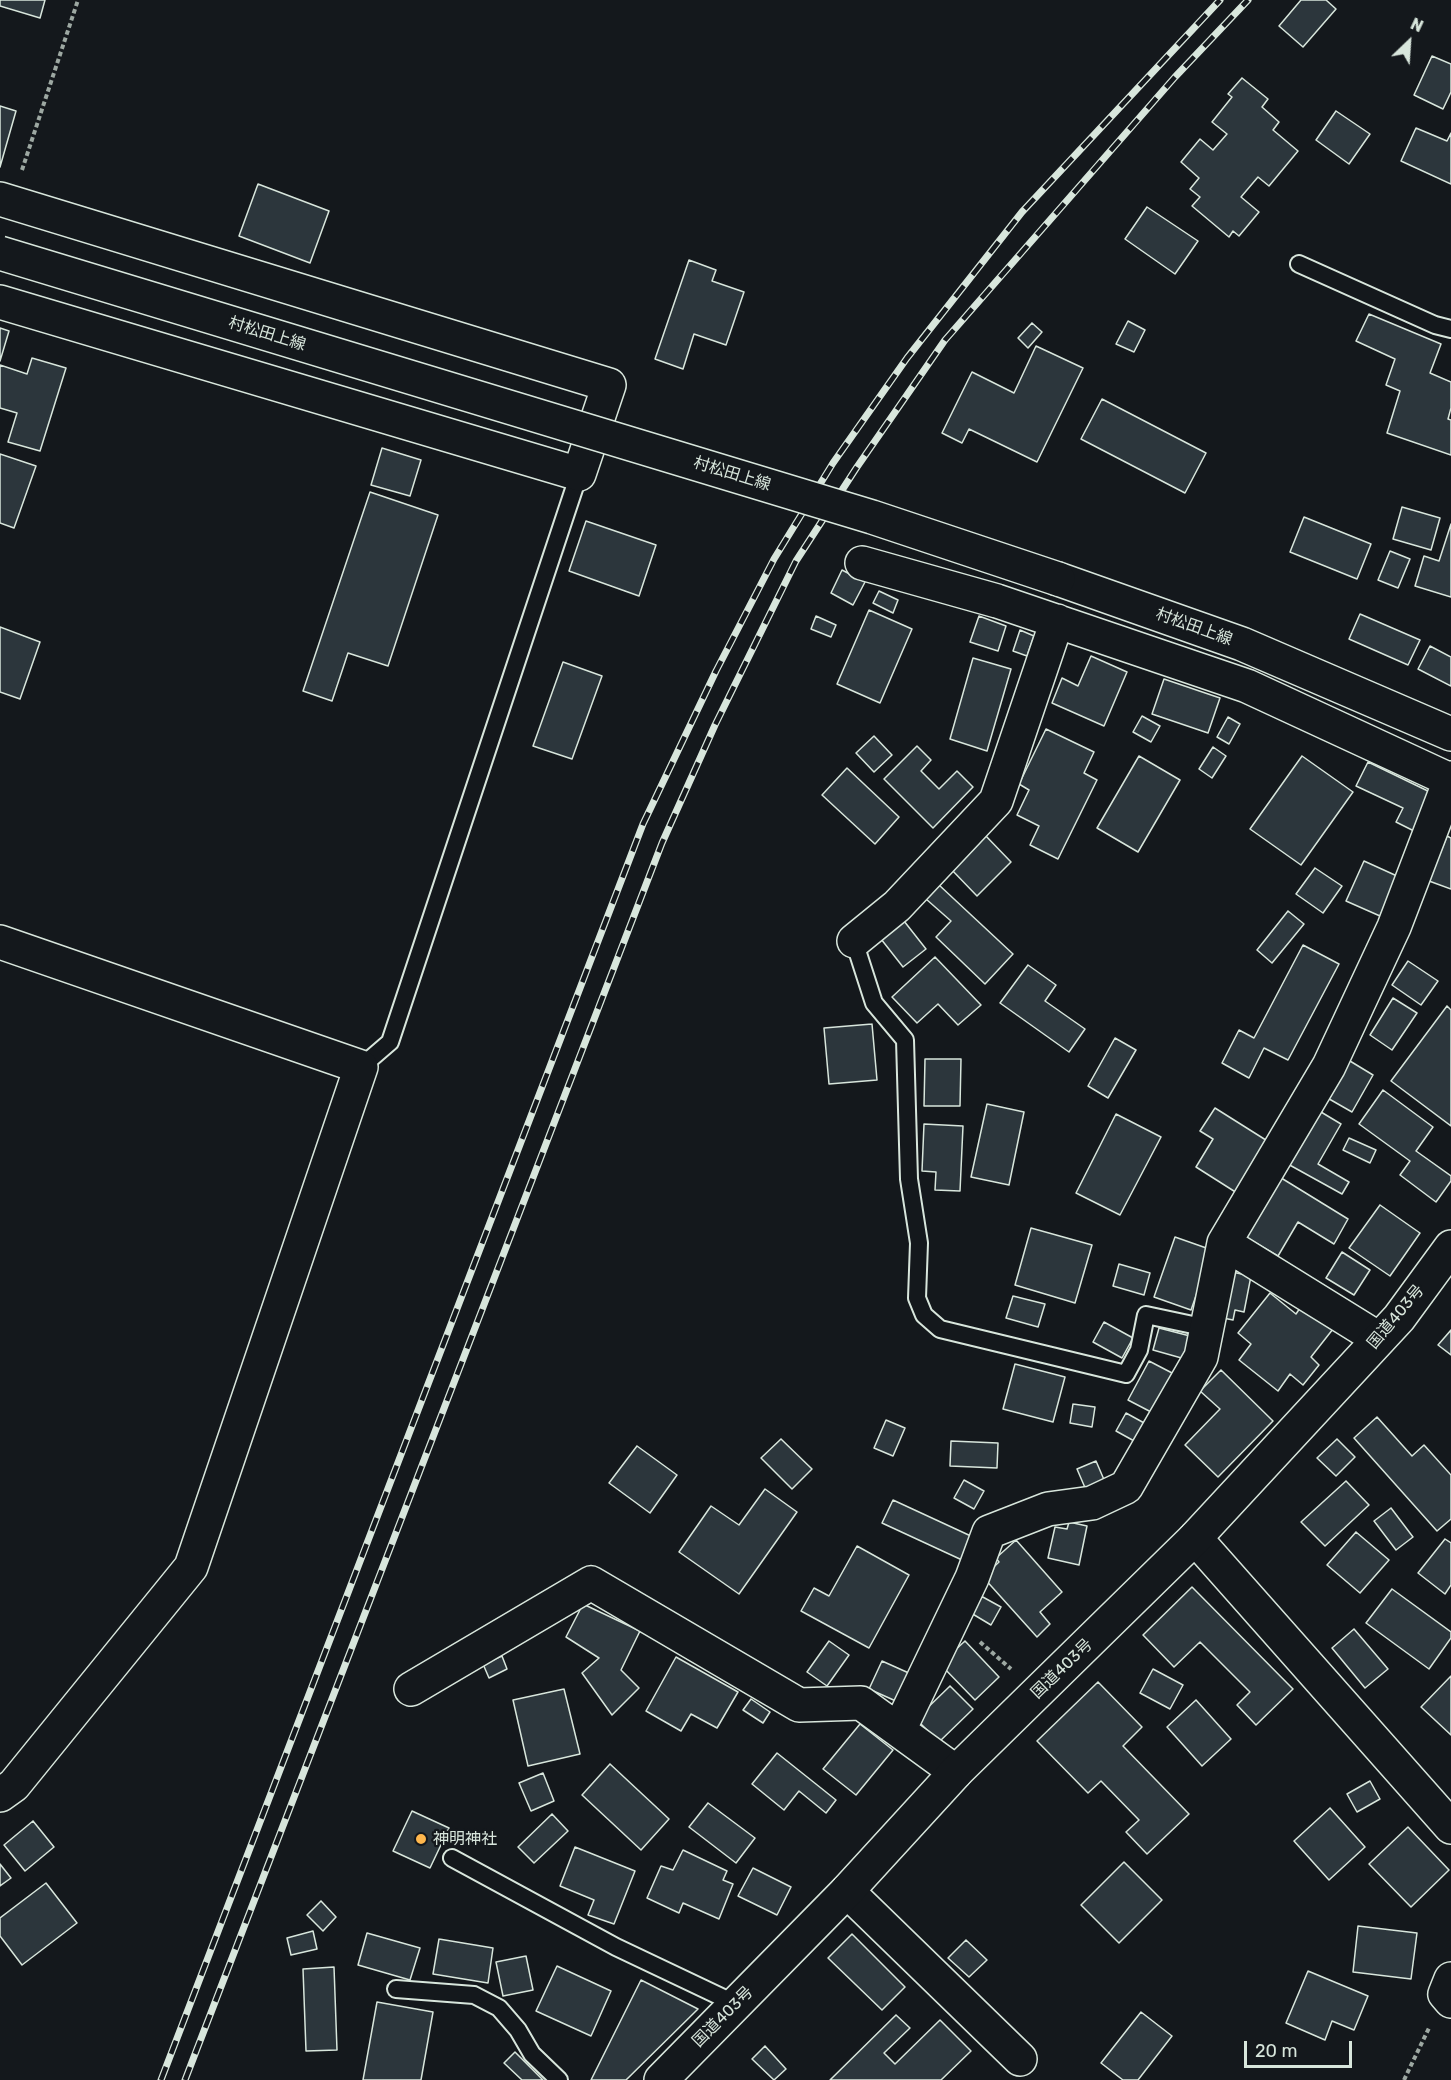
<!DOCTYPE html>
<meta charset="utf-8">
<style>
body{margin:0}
#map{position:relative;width:1451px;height:2080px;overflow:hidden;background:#14181c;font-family:Rubik,sans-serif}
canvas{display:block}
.north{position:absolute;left:1379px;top:12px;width:60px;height:60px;-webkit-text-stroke:4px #14181c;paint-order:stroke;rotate:25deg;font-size:16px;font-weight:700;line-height:24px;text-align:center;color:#d8e6dc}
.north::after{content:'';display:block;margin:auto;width:21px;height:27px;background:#d8e6dc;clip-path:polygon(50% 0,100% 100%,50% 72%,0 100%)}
.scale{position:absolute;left:1244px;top:2041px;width:108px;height:27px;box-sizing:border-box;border:3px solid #d8e6dc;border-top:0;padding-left:8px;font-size:18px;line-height:21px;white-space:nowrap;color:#d8e6dc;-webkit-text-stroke:4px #14181c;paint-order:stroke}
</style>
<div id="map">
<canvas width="1451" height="2080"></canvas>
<div class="north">N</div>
<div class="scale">20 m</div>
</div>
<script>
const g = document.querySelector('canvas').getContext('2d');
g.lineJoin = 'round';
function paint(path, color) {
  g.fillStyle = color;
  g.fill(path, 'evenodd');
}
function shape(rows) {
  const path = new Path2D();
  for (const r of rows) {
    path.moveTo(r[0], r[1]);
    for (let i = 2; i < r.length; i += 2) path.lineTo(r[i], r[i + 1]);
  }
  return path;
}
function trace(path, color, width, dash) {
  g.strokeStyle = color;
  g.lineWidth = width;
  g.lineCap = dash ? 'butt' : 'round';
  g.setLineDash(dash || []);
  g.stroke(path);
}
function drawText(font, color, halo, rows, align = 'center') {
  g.font = font + ' Rubik,"Noto Sans JP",sans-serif';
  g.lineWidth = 4.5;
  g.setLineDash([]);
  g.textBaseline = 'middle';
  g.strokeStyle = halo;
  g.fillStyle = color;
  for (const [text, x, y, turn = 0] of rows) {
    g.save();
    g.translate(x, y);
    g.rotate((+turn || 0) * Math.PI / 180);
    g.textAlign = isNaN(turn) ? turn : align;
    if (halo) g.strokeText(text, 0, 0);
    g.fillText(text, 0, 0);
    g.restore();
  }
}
const building = shape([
 [0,0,45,0,40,18,0,6,0,0],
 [1301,0,1326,0,1336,9,1303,47,1279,26,1301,0],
 [1432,56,1451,64,1451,92,1443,109,1414,95,1432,56],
 [1242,78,1268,99,1262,107,1279,122,1273,130,1298,151,1269,186,1258,177,1241,197,1259,212,1239,236,1233,231,1229,237,1192,206,1200,197,1190,189,1199,178,1181,162,1200,139,1213,150,1227,134,1212,122,1232,97,1228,94,1242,78],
 [0,106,16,111,0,167,0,106],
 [1336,111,1370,134,1349,164,1316,140,1336,111],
 [1416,128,1447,141,1451,133,1451,184,1401,161,1416,128],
 [258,184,329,211,310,263,239,236,258,184],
 [1147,207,1198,241,1175,274,1125,239,1147,207],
 [689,260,716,270,712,281,744,292,726,345,694,334,683,369,655,359,689,260],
 [1369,314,1441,344,1430,373,1451,382,1451,408,1448,419,1451,420,1451,455,1387,433,1400,391,1386,385,1395,359,1356,341,1369,314],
 [1128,321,1145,330,1134,352,1116,344,1128,321],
 [1032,323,1042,332,1028,348,1018,338,1032,323],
 [0,328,9,331,0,361,0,328],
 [1036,346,1083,368,1037,462,969,429,962,443,942,433,972,372,1014,393,1036,346],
 [32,358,66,368,40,451,8,442,17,413,0,408,0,365,27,374,32,358],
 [1102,399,1206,453,1185,493,1081,439,1102,399],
 [382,448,421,460,410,496,371,485,382,448],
 [0,454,36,466,14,528,0,523,0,454],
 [370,492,438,515,388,666,348,653,332,701,303,691,370,492],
 [1402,507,1440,518,1431,550,1393,539,1402,507],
 [1304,517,1371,544,1357,579,1290,552,1304,517],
 [586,521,656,545,639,596,569,571,586,521],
 [1451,524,1451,597,1415,586,1424,556,1439,561,1451,524],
 [1390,551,1410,559,1398,588,1378,580,1390,551],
 [842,570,865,582,853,605,831,593,842,570],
 [879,591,898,600,893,613,873,603,879,591],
 [869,610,912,629,880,703,837,684,869,610],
 [1360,614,1420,640,1408,665,1349,639,1360,614],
 [816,616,836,625,831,637,811,629,816,616],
 [979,616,1006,626,998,651,970,642,979,616],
 [0,627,40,642,20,699,0,692,0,627],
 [1020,630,1034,636,1027,656,1013,651,1020,630],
 [1430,646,1451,657,1451,686,1418,669,1430,646],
 [1091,656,1127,672,1104,726,1052,703,1062,678,1078,686,1091,656],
 [973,658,1011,669,987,751,950,739,973,658],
 [563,662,602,676,572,759,533,746,563,662],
 [1164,679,1220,698,1208,733,1152,714,1164,679],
 [1142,716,1160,726,1151,742,1133,732,1142,716],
 [1228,717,1240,724,1229,744,1217,737,1228,717],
 [1046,729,1094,752,1084,773,1097,780,1058,859,1030,845,1039,826,1017,815,1029,790,1019,784,1046,729],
 [874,736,892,755,874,772,856,753,874,736],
 [917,746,931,760,921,771,939,789,957,771,973,787,933,828,884,779,917,746],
 [1213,747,1226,756,1212,778,1199,769,1213,747],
 [1139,756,1180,780,1138,852,1097,828,1139,756],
 [1302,756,1353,792,1301,865,1250,829,1302,756],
 [1368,762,1432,793,1414,831,1396,822,1403,808,1356,786,1368,762],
 [847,768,899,817,875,844,822,795,847,768],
 [984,834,1011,862,977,896,950,868,984,834],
 [1447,836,1451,838,1451,889,1429,881,1447,836],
 [1364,861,1397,876,1380,916,1346,901,1364,861],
 [1315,868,1342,886,1323,913,1296,894,1315,868],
 [939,885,1013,954,985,984,936,937,951,921,926,899,939,885],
 [1288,911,1304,924,1272,963,1257,950,1288,911],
 [904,921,926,949,903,967,881,939,904,921],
 [1303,945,1339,964,1288,1060,1264,1048,1249,1078,1222,1063,1239,1030,1254,1038,1303,945],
 [935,957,981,1005,958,1025,938,1004,917,1023,892,997,935,957],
 [1408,961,1438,981,1421,1005,1392,985,1408,961],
 [1028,965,1056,985,1045,1001,1085,1029,1069,1052,1000,1003,1028,965],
 [1393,998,1417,1013,1392,1050,1370,1035,1393,998],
 [1447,1006,1451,1010,1451,1126,1391,1081,1447,1006],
 [872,1024,877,1080,829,1084,824,1028,872,1024],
 [1115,1038,1136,1050,1108,1098,1088,1086,1115,1038],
 [1345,1058,1373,1075,1352,1112,1324,1096,1345,1058],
 [925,1059,961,1059,960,1106,924,1106,925,1059],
 [1383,1090,1433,1127,1416,1151,1451,1176,1451,1181,1436,1202,1400,1175,1410,1161,1359,1124,1383,1090],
 [987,1104,1024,1112,1009,1185,971,1177,987,1104],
 [1215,1108,1269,1142,1237,1193,1196,1167,1213,1139,1200,1131,1215,1108],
 [1316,1109,1341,1124,1318,1164,1349,1182,1342,1194,1286,1163,1316,1109],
 [1116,1114,1161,1137,1120,1215,1076,1193,1116,1114],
 [924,1124,963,1126,960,1191,935,1190,936,1172,922,1171,924,1124],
 [1349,1138,1376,1150,1370,1163,1343,1150,1349,1138],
 [1278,1176,1348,1219,1334,1244,1298,1222,1278,1256,1242,1235,1278,1176],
 [1380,1205,1420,1233,1390,1276,1349,1248,1380,1205],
 [1031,1228,1092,1245,1075,1303,1015,1285,1031,1228],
 [1175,1237,1212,1250,1191,1310,1154,1297,1175,1237],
 [1342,1252,1370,1270,1354,1295,1326,1278,1342,1252],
 [1119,1264,1150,1273,1144,1295,1113,1286,1119,1264],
 [1232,1272,1251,1276,1244,1312,1235,1310,1233,1320,1223,1318,1232,1272],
 [1270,1293,1296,1314,1302,1305,1333,1329,1311,1357,1319,1365,1303,1385,1290,1374,1278,1391,1239,1360,1251,1344,1238,1333,1270,1293],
 [1013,1296,1045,1304,1038,1327,1006,1318,1013,1296],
 [1104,1322,1133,1338,1122,1358,1093,1342,1104,1322],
 [1159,1328,1190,1336,1185,1359,1153,1350,1159,1328],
 [1451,1330,1451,1355,1438,1345,1451,1330],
 [1149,1361,1174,1374,1153,1413,1128,1400,1149,1361],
 [1015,1364,1065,1377,1053,1422,1003,1409,1015,1364],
 [1221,1370,1273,1421,1218,1477,1185,1445,1220,1409,1200,1391,1221,1370],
 [1073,1404,1095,1407,1092,1427,1070,1423,1073,1404],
 [1126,1413,1146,1424,1136,1442,1116,1431,1126,1413],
 [1377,1417,1412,1456,1424,1445,1451,1475,1451,1519,1437,1531,1354,1438,1377,1417],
 [886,1420,905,1428,893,1456,874,1448,886,1420],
 [781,1439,812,1469,792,1489,761,1458,781,1439],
 [1337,1439,1355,1457,1336,1476,1317,1458,1337,1439],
 [951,1441,998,1443,997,1468,950,1466,951,1441],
 [637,1446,677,1475,650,1513,609,1483,637,1446],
 [1096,1461,1105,1482,1086,1490,1077,1469,1096,1461],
 [964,1480,984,1491,974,1509,954,1498,964,1480],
 [1346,1481,1369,1505,1325,1546,1301,1522,1346,1481],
 [765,1489,797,1512,739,1594,679,1552,711,1506,739,1525,765,1489],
 [893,1500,973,1537,962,1560,882,1523,893,1500],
 [1391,1508,1413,1537,1396,1550,1374,1521,1391,1508],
 [1069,1522,1087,1526,1079,1565,1048,1558,1055,1527,1067,1529,1069,1522],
 [1356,1532,1389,1560,1360,1593,1327,1565,1356,1532],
 [1445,1539,1451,1543,1451,1585,1445,1594,1418,1573,1445,1539],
 [1016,1540,1062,1592,1040,1612,1050,1624,1037,1637,983,1577,999,1562,996,1558,1016,1540],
 [857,1546,909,1575,869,1648,801,1611,814,1588,829,1596,857,1546],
 [1192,1587,1293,1689,1256,1725,1237,1705,1250,1692,1200,1642,1174,1667,1143,1635,1192,1587],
 [1392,1589,1451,1632,1451,1638,1429,1669,1366,1623,1392,1589],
 [981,1596,1001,1607,991,1625,971,1613,981,1596],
 [583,1604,640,1631,621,1670,639,1688,612,1715,582,1673,599,1658,566,1637,583,1604],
 [1354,1629,1388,1669,1365,1688,1332,1648,1354,1629],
 [829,1641,849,1655,827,1686,807,1672,829,1641],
 [965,1641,999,1677,975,1700,940,1664,965,1641],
 [502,1656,507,1669,489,1678,483,1664,502,1656],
 [676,1657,738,1692,717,1728,691,1714,681,1731,646,1711,676,1657],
 [882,1661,911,1674,898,1702,869,1689,882,1661],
 [1153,1669,1183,1685,1170,1709,1140,1693,1153,1669],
 [1451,1676,1451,1735,1421,1707,1451,1676],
 [1098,1682,1142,1727,1123,1746,1189,1814,1147,1854,1126,1832,1139,1820,1101,1781,1088,1793,1037,1741,1098,1682],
 [950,1686,973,1709,939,1742,916,1719,950,1686],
 [564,1689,580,1754,528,1766,513,1700,564,1689],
 [751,1699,770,1712,763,1723,743,1710,751,1699],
 [1196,1700,1231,1739,1202,1766,1167,1727,1196,1700],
 [860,1724,893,1750,856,1795,823,1769,860,1724],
 [777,1753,836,1800,826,1813,799,1791,784,1810,752,1784,777,1753],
 [610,1764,669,1819,641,1850,582,1795,610,1764],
 [543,1773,554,1801,531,1811,519,1783,543,1773],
 [1370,1781,1380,1799,1357,1812,1347,1794,1370,1781],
 [708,1803,755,1838,736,1863,689,1827,708,1803],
 [1330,1808,1365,1847,1329,1880,1294,1841,1330,1808],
 [412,1811,449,1828,430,1868,393,1851,412,1811],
 [552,1814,568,1831,534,1863,518,1847,552,1814],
 [33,1821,54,1847,25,1871,4,1845,33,1821],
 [1408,1827,1449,1870,1411,1907,1369,1864,1408,1827],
 [575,1847,635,1871,614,1924,588,1915,594,1900,560,1886,575,1847],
 [683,1850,727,1871,723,1880,733,1884,719,1919,683,1903,679,1913,647,1898,661,1866,673,1870,683,1850],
 [1124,1862,1162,1900,1119,1943,1081,1905,1124,1862],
 [0,1864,11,1878,0,1886,0,1864],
 [753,1868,791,1887,777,1915,738,1896,753,1868],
 [46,1883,77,1923,22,1965,0,1936,0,1918,46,1883],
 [321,1901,336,1917,323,1931,307,1915,321,1901],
 [1358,1926,1417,1933,1411,1979,1353,1972,1358,1926],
 [313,1931,317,1949,291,1955,287,1938,313,1931],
 [367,1933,420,1948,410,1980,358,1965,367,1933],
 [852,1934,905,1987,882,2010,828,1958,852,1934],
 [439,1939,493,1948,488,1983,433,1974,439,1939],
 [966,1940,987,1960,969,1977,948,1958,966,1940],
 [526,1956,533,1990,503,1996,496,1962,526,1956],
 [557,1966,611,1991,591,2036,536,2011,557,1966],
 [334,1967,337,2050,306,2051,303,1969,334,1967],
 [1308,1971,1368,1996,1354,2030,1332,2021,1325,2040,1286,2023,1308,1971],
 [641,1980,698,2009,626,2080,591,2080,641,1980],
 [377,2002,433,2012,421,2080,363,2080,377,2002],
 [1141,2012,1172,2036,1138,2080,1123,2080,1101,2063,1141,2012],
 [896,2015,910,2028,884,2053,895,2064,940,2020,971,2051,941,2080,830,2080,896,2015],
 [765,2046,786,2069,774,2080,752,2059,765,2046],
 [515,2052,543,2080,522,2080,504,2063,515,2052]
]);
paint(building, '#2c363c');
trace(building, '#d8e6dc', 1.5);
const lane = shape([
 [1299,264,1435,325,1451,329],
 [854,941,874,1003,905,1040,909,1179,919,1243,917,1298,924,1315,940,1329,1126,1374,1139,1350,1146,1315,1207,1328],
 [361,1067,390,1042,579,474],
 [452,1858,616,1947,736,2004],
 [396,1989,474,1995,499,2008,518,2030,532,2054,559,2080]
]);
const street = shape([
 [0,199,609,385,579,474,0,302],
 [862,563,997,601,1247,686,1450,780],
 [854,941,897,906,996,801,1057,621],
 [0,942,361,1067,191,1567,14,1785,0,1795],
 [1224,1243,1379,1339],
 [1195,1538,1451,1827],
 [411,1689,591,1583,799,1705,861,1703,956,1772],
 [899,1730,972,1578,989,1532,1048,1509,1092,1503,1126,1487,1201,1357,1224,1243,1329,1066,1394,927,1451,778],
 [847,1891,1020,2059],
 [1451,1979,1445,1994,1451,2001]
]);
const primary = shape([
 [1058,579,1242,644,1451,734]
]);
const highway = shape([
 [661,2080,847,1891,956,1772,1195,1538,1399,1318,1451,1247]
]);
trace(lane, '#d8e6dc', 20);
trace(street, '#d8e6dc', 36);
trace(primary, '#d8e6dc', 36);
trace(highway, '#d8e6dc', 36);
trace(shape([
 [22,170,78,0],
 [980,1642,1011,1669],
 [1404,2080,1429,2028]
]), '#9da8a2', 4, [4.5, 3]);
trace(lane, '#14181c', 16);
trace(street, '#14181c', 33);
trace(primary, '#14181c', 33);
trace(highway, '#14181c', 33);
const rail = shape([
 [161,2080,643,824,716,671,774,559,833,463,907,358,1022,212,1220,0],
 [185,2080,662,843,715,725,796,561,857,467,945,340,1175,77,1248,0]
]);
trace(rail, '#d8e6dc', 7);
trace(rail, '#14181c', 4.5, [14]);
const primaryBridge = shape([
 [0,253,872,517,1058,579]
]);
trace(primaryBridge, '#d8e6dc', 36, []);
trace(primaryBridge, '#14181c', 33);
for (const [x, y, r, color] of [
 [421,1839,6,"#ffb74d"]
]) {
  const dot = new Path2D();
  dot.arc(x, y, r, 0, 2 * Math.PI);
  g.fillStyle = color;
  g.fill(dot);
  trace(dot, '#14181c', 2);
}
drawText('16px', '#d8e6dc', '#14181c', [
 ["村松田上線",267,334,17],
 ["村松田上線",732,474,17],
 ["村松田上線",1194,627,20],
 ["国道403号",1396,1317,-50],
 ["国道403号",1062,1669,-44],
 ["国道403号",723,2017,-45]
]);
drawText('16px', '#d8e6dc', '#14181c', [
 ["神明神社",433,1839]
], 'left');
</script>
